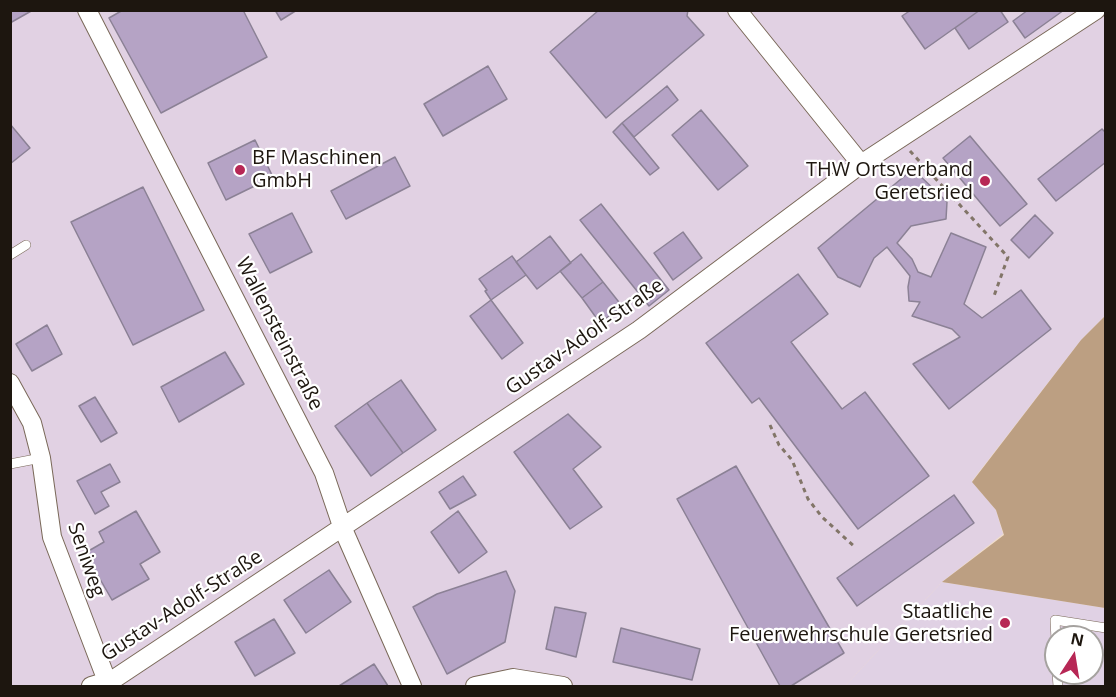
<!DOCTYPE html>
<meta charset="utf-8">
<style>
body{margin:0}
#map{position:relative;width:1116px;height:697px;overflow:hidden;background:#f0ddca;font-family:"Open Sans",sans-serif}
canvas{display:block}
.frame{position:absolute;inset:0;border:12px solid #1d160f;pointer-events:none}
.north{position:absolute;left:1044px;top:625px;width:60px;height:60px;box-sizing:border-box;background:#fff;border:2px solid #a5a29f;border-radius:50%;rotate:12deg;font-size:16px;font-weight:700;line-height:24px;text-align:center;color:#1d160f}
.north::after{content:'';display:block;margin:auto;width:21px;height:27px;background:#b72755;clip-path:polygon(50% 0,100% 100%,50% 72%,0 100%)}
</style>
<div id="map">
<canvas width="1116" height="697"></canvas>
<div class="frame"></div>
<div class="north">N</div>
</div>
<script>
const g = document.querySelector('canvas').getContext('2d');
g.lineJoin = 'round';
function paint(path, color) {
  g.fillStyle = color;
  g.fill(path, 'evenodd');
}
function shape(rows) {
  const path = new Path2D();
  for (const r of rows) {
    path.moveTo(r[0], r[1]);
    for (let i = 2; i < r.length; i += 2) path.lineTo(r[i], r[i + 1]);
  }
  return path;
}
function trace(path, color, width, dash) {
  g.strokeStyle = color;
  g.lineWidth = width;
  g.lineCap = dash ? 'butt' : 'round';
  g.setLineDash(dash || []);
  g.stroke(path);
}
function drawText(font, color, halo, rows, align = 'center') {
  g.font = font + ' "Open Sans",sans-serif';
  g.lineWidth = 4.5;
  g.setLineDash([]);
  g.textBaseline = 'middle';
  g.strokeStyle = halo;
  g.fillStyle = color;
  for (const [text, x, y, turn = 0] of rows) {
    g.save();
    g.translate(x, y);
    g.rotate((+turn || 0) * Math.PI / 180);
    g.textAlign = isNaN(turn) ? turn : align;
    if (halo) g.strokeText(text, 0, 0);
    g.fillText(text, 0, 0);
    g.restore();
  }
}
paint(shape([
 [10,11,1105,11,1105,316,1081,340,972,481,996,510,1003,534,942,582,845,686,11,686]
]), '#e1d1e3');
paint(shape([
 [942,582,1105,608,1105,686,845,686],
 [1056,637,1092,637,1092,673,1056,673]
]), '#e0d1e4');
paint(shape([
 [1105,316,1105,608,942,582,1004,535,996,510,972,482,1081,340]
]), '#bc9f82');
const building = shape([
 [10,10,33,10,10,23,10,10],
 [123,10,243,10,267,57,161,113,109,18,123,10],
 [275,10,297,10,281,20,275,10],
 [599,10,688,10,687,16,704,35,606,118,550,52,599,10],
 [911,10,980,10,925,49,902,16,911,10],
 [980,10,1000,10,1008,22,969,49,955,28,980,10],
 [1028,10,1064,10,1025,38,1013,21,1028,10],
 [488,66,507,99,443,136,424,104,488,66],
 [667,86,678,100,634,137,622,123,667,86],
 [701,110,748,166,718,190,672,135,701,110],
 [622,123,659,168,650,175,613,132,622,123],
 [10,124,30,148,10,164,10,124],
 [1102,129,1106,133,1106,162,1056,201,1038,179,1102,129],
 [970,136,1027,204,1000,226,943,158,970,136],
 [255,140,273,177,226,200,208,163,255,140],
 [395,157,410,186,346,219,331,191,395,157],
 [913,169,947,202,946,219,911,226,897,243,912,259,918,272,931,277,951,233,986,247,964,304,982,318,1021,290,1051,329,949,409,913,364,960,337,952,329,912,316,920,302,909,301,908,287,910,276,887,247,874,258,860,287,838,277,818,248,913,169],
 [143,187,204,310,133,345,71,222,143,187],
 [601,204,669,290,649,306,580,220,601,204],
 [292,213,312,252,270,273,249,234,292,213],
 [1035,215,1053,233,1029,258,1011,240,1035,215],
 [683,232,702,258,673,280,654,253,683,232],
 [550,236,571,263,537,289,516,262,550,236],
 [581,254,603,282,582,298,560,271,581,254],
 [512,256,526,275,491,300,485,291,487,290,479,279,512,256],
 [798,274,828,314,791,342,842,409,865,392,929,476,858,529,759,398,752,403,706,343,798,274],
 [603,282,622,306,600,323,582,298,603,282],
 [491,300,523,343,502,359,470,316,491,300],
 [47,325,62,354,32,371,16,344,47,325],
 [225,352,244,384,179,422,161,387,225,352],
 [401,380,436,430,403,453,367,403,401,380],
 [95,397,117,433,101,442,79,406,95,397],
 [367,403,403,453,371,476,335,426,367,403],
 [568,414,601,447,573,469,602,507,570,529,514,452,568,414],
 [110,464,120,482,101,492,109,506,95,514,77,481,110,464],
 [736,466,844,653,791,686,780,686,677,499,736,466],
 [463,476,476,495,450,509,439,492,463,476],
 [954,495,974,523,857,606,837,578,954,495],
 [136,511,160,552,140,564,149,579,112,600,85,553,104,542,99,532,136,511],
 [458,511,487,552,459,573,431,532,458,511],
 [329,570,351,602,306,633,284,600,329,570],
 [506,571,515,591,505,642,447,674,413,607,437,594,506,571],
 [555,607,586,613,576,657,546,649,555,607],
 [274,619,295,653,255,676,235,642,274,619],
 [621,628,700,649,692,680,613,662,621,628],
 [374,664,388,686,339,686,374,664]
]);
paint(building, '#b5a3c5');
trace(building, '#8b8195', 1.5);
const service = shape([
 [10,255,26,245],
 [10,464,41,458],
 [1056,640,1055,620,1106,628],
 [1057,673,1058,686]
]);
const minor = shape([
 [87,10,324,473,343,529,412,686],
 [737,10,861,164],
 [10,383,32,423,41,458,52,537,107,681],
 [91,686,114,679,639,330,861,164,1096,10],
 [475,686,513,678,563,686]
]);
trace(service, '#7a6959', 10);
trace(minor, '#7a6959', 20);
trace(shape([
 [910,151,1008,257,994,296],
 [770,425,779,445,792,460,808,499,822,517,856,548]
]), '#827568', 3, [4.5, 4.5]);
trace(service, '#fff', 9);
trace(minor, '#fff', 18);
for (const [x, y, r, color] of [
 [240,170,6,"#b72755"],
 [985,181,6,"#b72755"],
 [1005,623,6,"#b72755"]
]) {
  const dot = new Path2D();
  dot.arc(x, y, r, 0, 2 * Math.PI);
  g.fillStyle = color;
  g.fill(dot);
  trace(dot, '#fff', 2);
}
drawText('20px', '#1d160f', '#fff', [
 ["BF Maschinen",252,158,"left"],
 ["GmbH",252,181,"left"],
 ["THW Ortsverband",973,170],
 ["Geretsried",973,193],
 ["Staatliche",993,612],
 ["Feuerwehrschule Geretsried",993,635]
], 'right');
drawText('20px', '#1d160f', '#fff', [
 ["Wallensteinstraße",279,334,63],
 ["Gustav-Adolf-Straße",585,337,-35],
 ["Seniweg",86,560,71],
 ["Gustav-Adolf-Straße",182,606,-33]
]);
</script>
